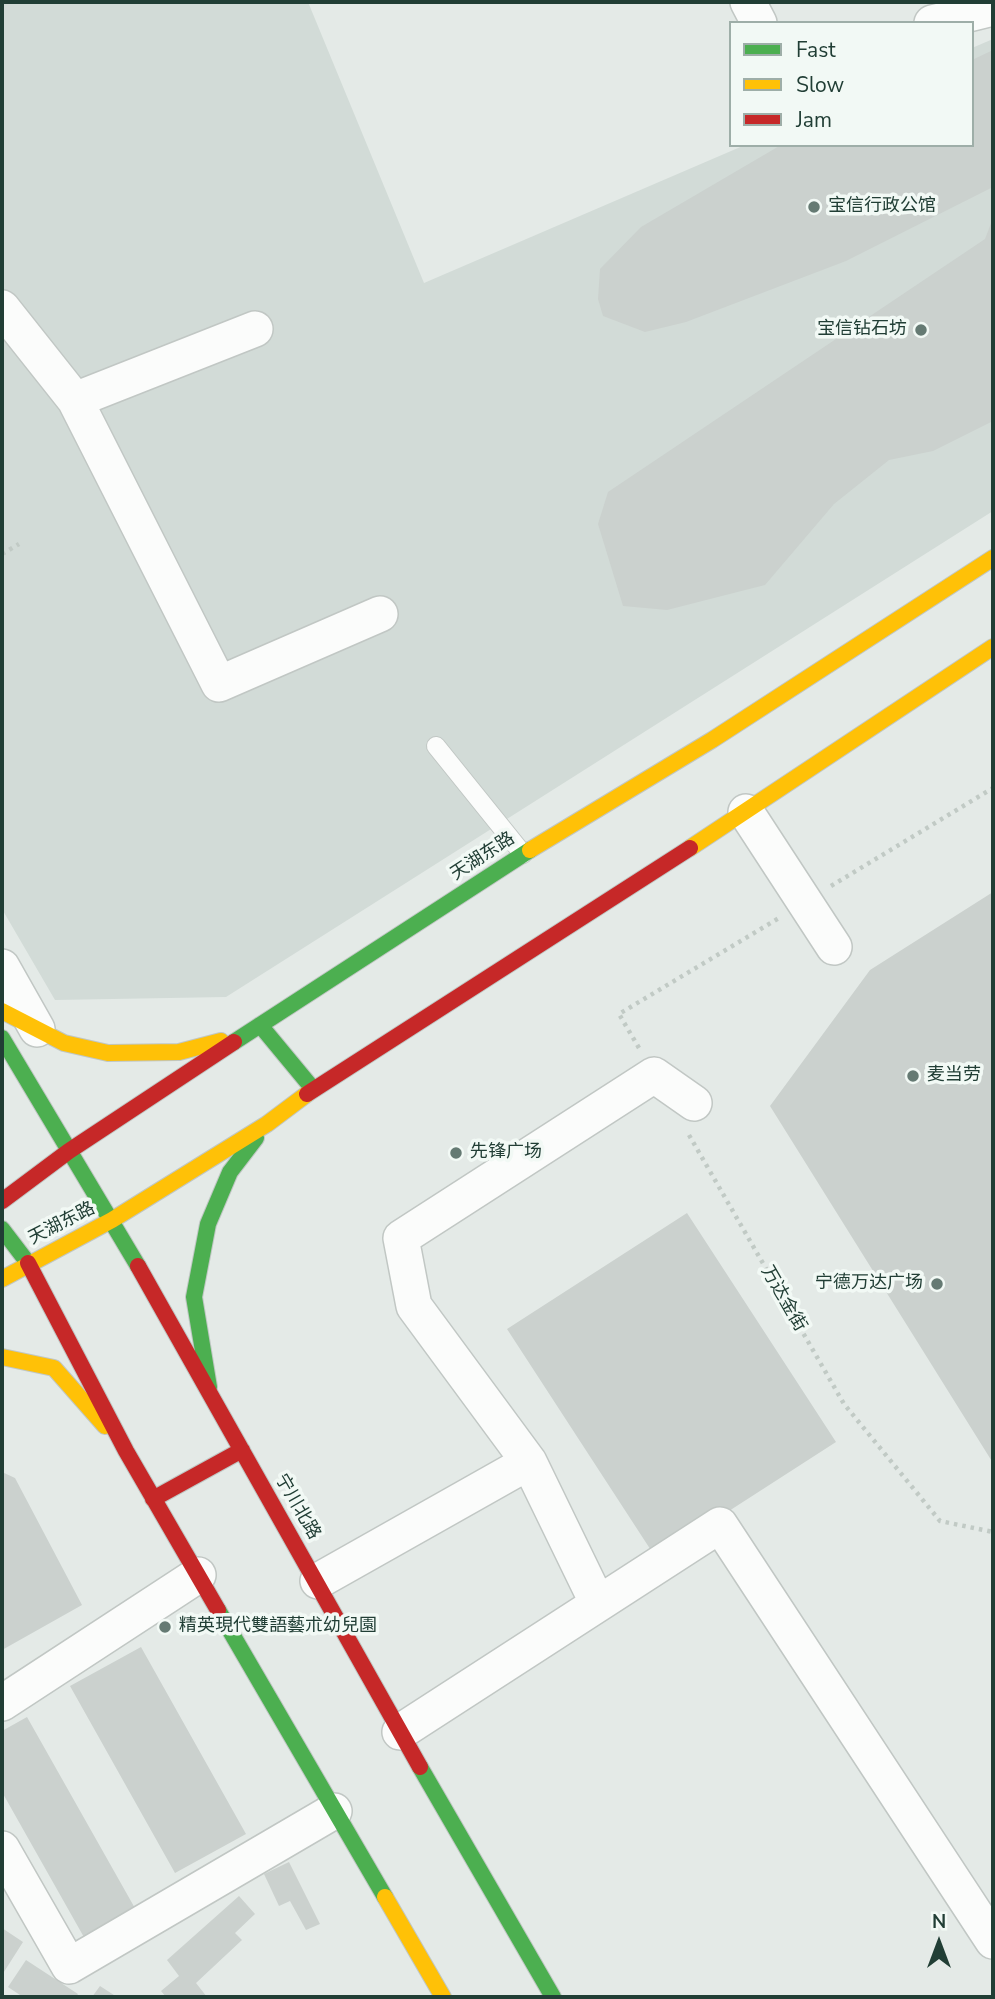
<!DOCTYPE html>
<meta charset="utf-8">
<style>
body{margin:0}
#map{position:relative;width:995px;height:1999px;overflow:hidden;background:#e4eae7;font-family:"Nunito Sans",sans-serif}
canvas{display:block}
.frame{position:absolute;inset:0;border:4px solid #213e35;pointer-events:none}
.legend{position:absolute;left:729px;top:21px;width:245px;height:126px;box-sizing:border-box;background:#f2f9f5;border:2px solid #9eaea8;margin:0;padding:9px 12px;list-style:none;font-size:21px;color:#213e35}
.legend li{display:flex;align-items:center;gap:14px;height:35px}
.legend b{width:35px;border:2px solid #9eaea8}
.north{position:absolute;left:904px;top:1908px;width:70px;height:70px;-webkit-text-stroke:5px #f2f9f5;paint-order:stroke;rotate:0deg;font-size:19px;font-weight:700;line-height:28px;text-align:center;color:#213e35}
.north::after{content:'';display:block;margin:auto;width:24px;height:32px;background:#213e35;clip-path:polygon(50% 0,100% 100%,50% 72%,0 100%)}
</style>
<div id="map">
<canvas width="995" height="1999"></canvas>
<div class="frame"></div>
<ul class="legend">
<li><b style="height:9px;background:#4caf50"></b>Fast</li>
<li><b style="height:9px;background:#ffc107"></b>Slow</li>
<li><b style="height:9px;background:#c62828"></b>Jam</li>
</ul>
<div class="north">N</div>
</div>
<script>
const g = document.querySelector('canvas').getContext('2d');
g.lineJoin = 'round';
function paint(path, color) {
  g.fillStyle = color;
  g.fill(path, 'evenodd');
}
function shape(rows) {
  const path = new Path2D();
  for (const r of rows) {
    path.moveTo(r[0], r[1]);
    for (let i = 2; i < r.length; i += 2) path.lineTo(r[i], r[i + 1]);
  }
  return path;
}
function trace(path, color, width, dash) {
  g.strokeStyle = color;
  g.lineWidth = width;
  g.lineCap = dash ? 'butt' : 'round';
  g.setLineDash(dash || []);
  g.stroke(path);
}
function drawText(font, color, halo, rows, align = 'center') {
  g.font = font + ' "Nunito Sans","Noto Sans SC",sans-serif';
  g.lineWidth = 7;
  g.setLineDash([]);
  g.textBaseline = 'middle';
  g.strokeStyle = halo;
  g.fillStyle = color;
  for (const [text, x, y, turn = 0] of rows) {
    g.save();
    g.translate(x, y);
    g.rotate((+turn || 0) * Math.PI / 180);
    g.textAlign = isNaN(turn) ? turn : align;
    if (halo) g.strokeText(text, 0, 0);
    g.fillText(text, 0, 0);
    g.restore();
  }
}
paint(shape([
 [2,2,308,2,424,283,745,145,972,145,972,48,993,39,993,511,226,997,55,1000,2,909]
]), '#d2dbd7');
paint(shape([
 [993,50,993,187,846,261,686,322,645,332,603,316,598,299,600,269,641,227,781,145,972,145,972,60],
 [993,218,993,421,933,451,889,460,834,504,765,585,667,610,623,606,598,524,608,492,985,239],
 [993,892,993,1463,770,1106,870,970],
 [687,1213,836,1442,656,1558,507,1329],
 [2,1472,15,1478,82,1605,2,1650],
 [141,1647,246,1834,175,1873,70,1686],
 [27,1717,136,1910,85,1939,2,1792,2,1731],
 [289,1862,320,1924,306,1930,290,1901,279,1906,264,1874],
 [239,1896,255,1914,235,1933,242,1940,196,1983,207,1997,166,1997,161,1991,179,1976,167,1960],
 [2,1928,23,1942,2,1975],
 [26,1960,78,1994,76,1997,23,1997,8,1987],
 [100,1986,117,1997,92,1997]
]), '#cbd1ce');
const lane = shape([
 [436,746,523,854]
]);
const street = shape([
 [748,2,759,23],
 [932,23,993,8],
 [2,308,75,400,255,329],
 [75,400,219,684,380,614],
 [746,812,834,947],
 [2,967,37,1029],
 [318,1581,529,1462],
 [598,1604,529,1462,414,1306,401,1238,654,1075,694,1103],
 [2,1703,198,1575],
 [400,1732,720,1525,993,1941],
 [2,1849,69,1966,334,1811]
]);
const fast = shape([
 [260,1025,313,1089],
 [2,1038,138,1266],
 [234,1042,530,850],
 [2,1229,28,1263],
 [209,1387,194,1297,208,1224,230,1172,256,1138],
 [218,1610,385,1897],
 [420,1767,553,1997]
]);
const slow = shape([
 [690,848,993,647],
 [530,850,712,740,993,558],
 [2,1011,64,1043,108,1053,179,1052,221,1041],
 [2,1279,112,1220,267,1124,307,1094],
 [2,1357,54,1368,105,1426],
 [385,1897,443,1997]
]);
const jam = shape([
 [307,1094,690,848],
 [2,1201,69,1151,234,1042],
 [28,1263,126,1451,218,1610],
 [138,1266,420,1767],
 [153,1499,242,1450]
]);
trace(lane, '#c1c7c4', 20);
trace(street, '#c1c7c4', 38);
trace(fast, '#c0c7c4', 18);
trace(slow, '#c0c7c4', 18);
trace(jam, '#c0c7c4', 18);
trace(shape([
 [2,554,19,544],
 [831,886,993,788],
 [639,1048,619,1014,779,918],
 [689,1135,844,1404,940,1521,993,1532]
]), '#c1cac5', 4.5, [3.5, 5]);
trace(lane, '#fbfcfb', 18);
trace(street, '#fbfcfb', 35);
trace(fast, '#4caf50', 16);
trace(slow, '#ffc107', 16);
trace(jam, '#c62828', 16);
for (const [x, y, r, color] of [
 [814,207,7,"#657a73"],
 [921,330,7,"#657a73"],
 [913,1076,7,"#657a73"],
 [456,1153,7,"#657a73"],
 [937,1284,7,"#657a73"],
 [165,1627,7,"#657a73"]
]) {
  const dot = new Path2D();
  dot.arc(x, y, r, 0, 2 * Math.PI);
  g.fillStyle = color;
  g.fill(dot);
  trace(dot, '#f2f9f5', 2.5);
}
drawText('18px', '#213e35', '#f2f9f5', [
 ["宝信行政公馆",828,207],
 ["宝信钻石坊",907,330,"right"],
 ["麦当劳",927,1076],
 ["先锋广场",470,1153],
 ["宁德万达广场",923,1284,"right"],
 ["精英現代雙語藝朮幼兒園",179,1627]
], 'left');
drawText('18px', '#213e35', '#f2f9f5', [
 ["天湖东路",483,857,-33],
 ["天湖东路",62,1224,-27],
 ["万达金街",783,1299,60],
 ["宁川北路",297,1507,60]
]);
</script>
